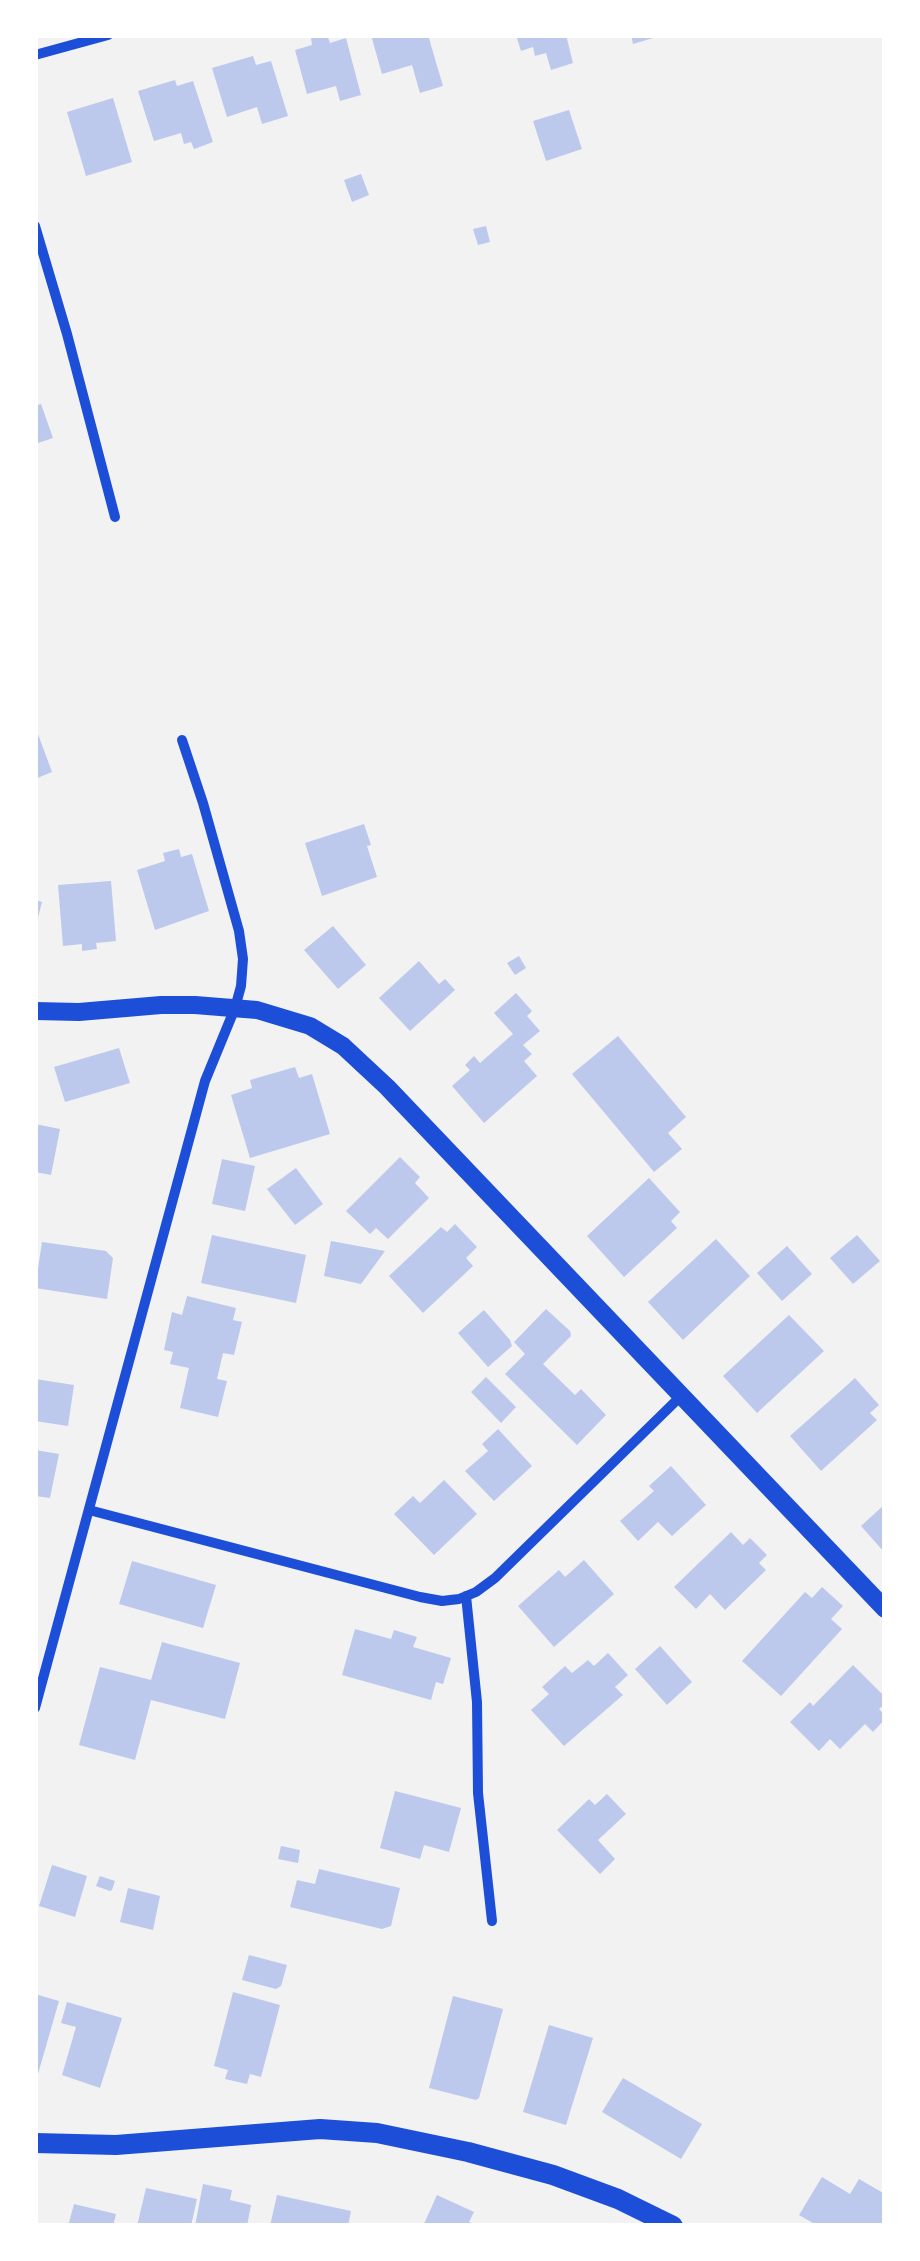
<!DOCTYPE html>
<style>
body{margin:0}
#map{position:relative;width:920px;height:2261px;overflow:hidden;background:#f2f2f2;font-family:Mulish,sans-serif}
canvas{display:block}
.frame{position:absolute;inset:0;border:38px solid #fff;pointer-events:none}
</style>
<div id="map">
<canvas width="920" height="2261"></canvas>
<div class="frame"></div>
</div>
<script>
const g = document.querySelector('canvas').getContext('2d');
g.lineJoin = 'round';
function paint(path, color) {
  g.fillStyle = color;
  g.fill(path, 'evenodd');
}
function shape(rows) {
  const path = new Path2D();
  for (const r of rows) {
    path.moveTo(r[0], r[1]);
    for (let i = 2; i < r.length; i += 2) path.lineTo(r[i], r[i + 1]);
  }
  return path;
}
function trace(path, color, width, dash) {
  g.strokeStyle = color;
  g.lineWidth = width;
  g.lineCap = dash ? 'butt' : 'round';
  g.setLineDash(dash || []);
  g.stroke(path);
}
paint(shape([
 [321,35,327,35,330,43,346,38,361,95,340,101,336,86,307,94,295,50,312,45,311,38],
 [371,35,428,35,443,86,420,93,412,65,382,74],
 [516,35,566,35,573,63,551,70,546,53,535,56,533,47,521,51],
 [631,35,660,35,660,36,633,44],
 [253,56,256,65,271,61,288,116,262,124,257,107,227,117,212,68],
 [175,80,177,86,193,81,213,142,194,149,191,142,184,144,181,133,154,141,138,91],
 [113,98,132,162,86,176,67,112],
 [569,110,582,149,546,161,533,121],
 [361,174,369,195,352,202,344,180],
 [486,226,490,242,478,245,473,229],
 [41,404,53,438,35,444,35,406],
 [35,726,52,772,35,779],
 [364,824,371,845,367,846,377,877,322,896,305,843],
 [179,849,181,857,192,854,209,911,155,930,137,870,165,861,163,853],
 [111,881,116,941,96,943,97,949,82,951,82,944,63,946,58,885],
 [35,900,42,902,36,925,35,924],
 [333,926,366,965,338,989,304,950],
 [519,956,526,968,515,975,507,963],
 [419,961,439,984,445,979,455,990,410,1031,379,998],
 [516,993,532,1011,527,1016,540,1031,523,1045,532,1054,524,1061,537,1076,484,1123,452,1086,470,1070,465,1065,474,1056,480,1063,513,1034,494,1013],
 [618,1036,686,1117,668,1133,682,1149,654,1172,572,1074],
 [119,1048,130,1083,65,1102,54,1067],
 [295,1067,299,1078,312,1074,330,1134,250,1158,231,1095,252,1088,250,1080],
 [35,1124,60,1129,51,1175,35,1172],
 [400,1157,420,1177,415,1183,429,1198,388,1239,376,1228,370,1234,346,1211],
 [222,1159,255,1166,245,1211,212,1204],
 [296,1168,323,1204,295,1225,267,1189],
 [649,1178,680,1212,671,1221,677,1228,624,1277,587,1236],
 [455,1224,477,1247,466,1258,473,1266,423,1313,389,1276,441,1227,447,1232],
 [212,1235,306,1255,296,1303,201,1283],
 [857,1235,880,1261,853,1284,830,1258],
 [716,1239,750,1276,683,1340,648,1302],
 [331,1241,385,1251,361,1284,324,1276],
 [42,1242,106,1251,113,1258,107,1299,35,1288],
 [787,1246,812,1274,782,1301,757,1273],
 [187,1296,236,1308,233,1320,242,1322,234,1355,223,1353,217,1379,227,1381,218,1417,180,1408,189,1368,170,1364,173,1352,164,1350,172,1312,182,1315],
 [546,1309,570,1331,571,1336,543,1364,575,1395,581,1389,606,1415,577,1445,505,1374,525,1354,514,1342],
 [484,1310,510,1340,512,1346,488,1367,458,1333],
 [789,1315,824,1351,757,1413,723,1376],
 [486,1377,516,1407,501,1423,471,1392],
 [855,1378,879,1405,870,1413,877,1420,821,1471,790,1436],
 [35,1379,74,1385,68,1426,35,1421],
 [498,1429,532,1466,494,1501,465,1471,488,1451,482,1444],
 [35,1450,59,1454,50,1498,35,1496],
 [671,1466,706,1505,672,1536,658,1522,638,1541,620,1521,654,1491,649,1486],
 [444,1480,477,1514,434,1555,394,1514,413,1496,420,1503],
 [885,1504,885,1553,861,1526],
 [731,1532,743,1545,750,1538,767,1555,759,1563,766,1570,725,1610,710,1594,696,1609,674,1587],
 [584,1560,614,1594,554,1647,518,1606,559,1570,565,1577],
 [132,1561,216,1585,203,1628,119,1604],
 [822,1587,843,1606,831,1619,842,1629,781,1696,742,1661,805,1592,812,1598],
 [355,1629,391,1639,394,1630,417,1637,413,1647,451,1658,443,1684,436,1682,431,1700,342,1675],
 [162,1642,240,1663,225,1719,151,1700,135,1760,79,1745,100,1667,151,1680],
 [660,1646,692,1682,667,1705,635,1669],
 [608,1653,628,1675,615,1687,623,1695,564,1746,531,1710,549,1694,542,1687,565,1666,572,1673,588,1660,594,1666],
 [853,1665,885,1697,885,1704,879,1709,885,1715,885,1719,873,1732,865,1724,840,1749,830,1739,819,1751,790,1722,810,1702,813,1706],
 [395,1791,461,1808,449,1852,424,1845,420,1859,380,1848],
 [607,1794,626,1814,598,1840,615,1859,600,1874,557,1830,589,1799,595,1805],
 [281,1846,300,1850,298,1863,278,1859],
 [52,1865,87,1876,75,1917,39,1906],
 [319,1869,400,1888,391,1926,382,1929,290,1907,297,1880,315,1884],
 [100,1876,115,1881,112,1890,110,1891,96,1886],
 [128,1888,160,1896,153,1930,120,1922],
 [249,1955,287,1965,281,1986,276,1989,242,1980],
 [233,1992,280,2005,261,2077,250,2074,247,2084,225,2079,228,2070,214,2066],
 [35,1994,59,2001,36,2081,35,2080],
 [453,1996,503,2009,479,2098,476,2100,429,2088],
 [67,2002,122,2018,100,2088,62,2075,76,2027,61,2023],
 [549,2025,593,2038,566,2125,523,2112],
 [623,2078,702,2124,681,2159,602,2112],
 [822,2177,850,2194,859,2179,885,2194,885,2226,818,2226,799,2215],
 [203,2184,232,2190,230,2200,251,2205,247,2226,195,2226],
 [146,2188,197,2199,191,2226,137,2226],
 [277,2195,351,2211,348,2226,270,2226],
 [437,2195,474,2212,469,2222,479,2226,423,2226],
 [74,2204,116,2214,113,2226,68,2226]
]), '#bdc9ec');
trace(shape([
 [35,55,108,35],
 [35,226,67,334,115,517],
 [89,1510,420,1597,442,1601,459,1599,476,1592,495,1578,681,1396],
 [466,1596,477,1702,478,1793,492,1921],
 [35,1708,205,1081,235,1008,241,986,243,959,239,931,203,803,182,740]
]), '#1d4ed8', 10);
trace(shape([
 [35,1011,79,1012,161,1005,195,1005,257,1010,310,1026,343,1046,387,1087,885,1609]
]), '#1d4ed8', 18);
trace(shape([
 [35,2143,116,2145,320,2129,377,2133,468,2152,553,2175,618,2199,673,2226]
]), '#1d4ed8', 20);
</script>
